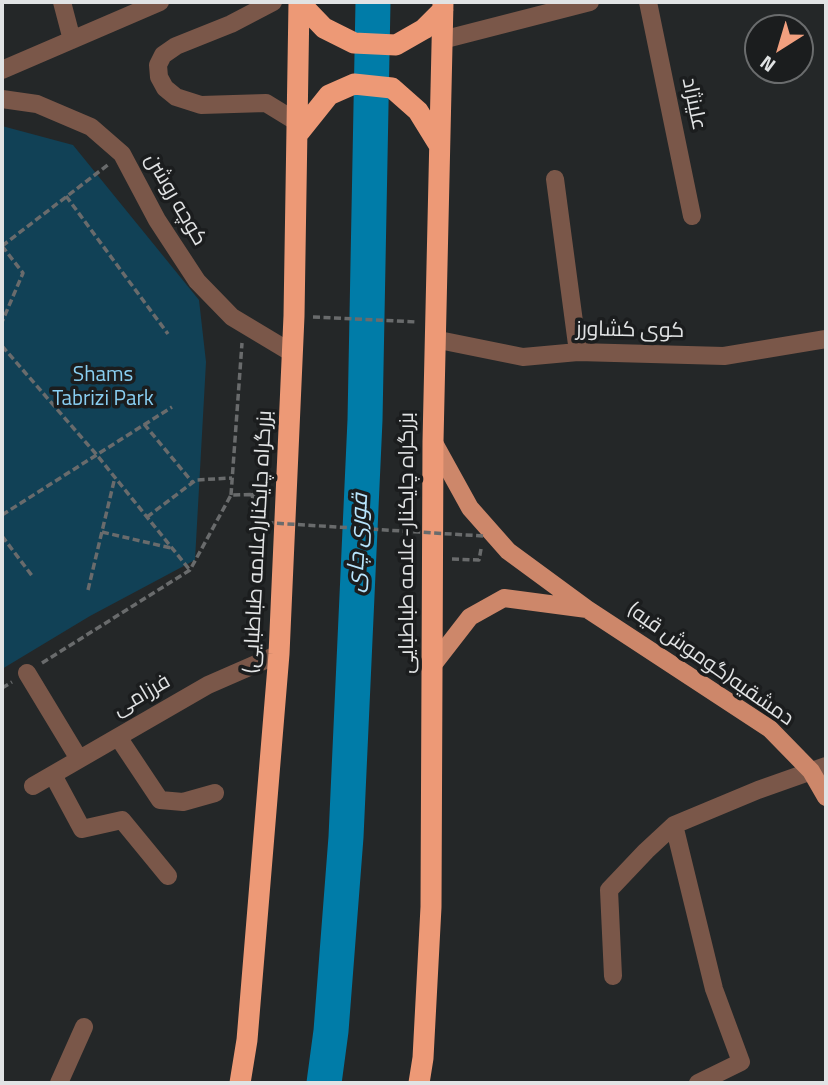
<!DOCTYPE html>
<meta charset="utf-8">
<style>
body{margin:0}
#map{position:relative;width:828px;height:1085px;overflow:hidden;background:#242728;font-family:"Titillium Web",sans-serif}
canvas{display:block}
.frame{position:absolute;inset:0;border:4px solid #e1e3e4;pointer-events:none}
.north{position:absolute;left:744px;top:14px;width:70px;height:70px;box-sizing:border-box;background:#1b1d1e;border:2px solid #6a6c6d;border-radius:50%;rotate:217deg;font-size:19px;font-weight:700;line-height:28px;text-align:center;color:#e1e3e4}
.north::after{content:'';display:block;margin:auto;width:24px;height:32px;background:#f2a07f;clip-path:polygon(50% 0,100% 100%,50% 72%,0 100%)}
</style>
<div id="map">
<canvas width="828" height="1085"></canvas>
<div class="frame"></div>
<div class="north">N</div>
</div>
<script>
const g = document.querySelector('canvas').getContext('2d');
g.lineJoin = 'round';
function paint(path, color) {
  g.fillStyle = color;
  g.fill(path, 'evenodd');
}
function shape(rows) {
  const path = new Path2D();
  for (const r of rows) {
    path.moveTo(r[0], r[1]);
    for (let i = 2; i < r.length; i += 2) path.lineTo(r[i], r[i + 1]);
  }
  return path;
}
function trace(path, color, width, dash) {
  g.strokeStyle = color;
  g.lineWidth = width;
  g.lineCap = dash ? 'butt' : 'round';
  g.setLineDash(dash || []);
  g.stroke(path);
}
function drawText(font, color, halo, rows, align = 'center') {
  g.font = font + ' "Titillium Web",Cairo,sans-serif';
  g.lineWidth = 7;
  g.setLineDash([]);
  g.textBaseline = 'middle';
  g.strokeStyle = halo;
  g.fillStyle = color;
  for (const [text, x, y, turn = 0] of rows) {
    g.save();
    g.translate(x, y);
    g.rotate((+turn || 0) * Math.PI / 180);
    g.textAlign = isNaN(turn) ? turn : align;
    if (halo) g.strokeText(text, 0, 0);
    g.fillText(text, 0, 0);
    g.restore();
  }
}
paint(shape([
 [2,126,73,145,199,300,206,362,195,560,90,616,2,669]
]), '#114156');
trace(shape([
 [324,1083,331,1031,346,837,365,420,373,2]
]), '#007ca8', 35);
trace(shape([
 [66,196,168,334],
 [2,246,109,164],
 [2,246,23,273,2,322],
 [313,317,417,322],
 [2,346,96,454,189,569],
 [144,424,193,483],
 [252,493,256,522],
 [231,495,242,343],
 [2,515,172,407],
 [147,517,196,480,232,478],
 [102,532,171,548],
 [2,536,33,577],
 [452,559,479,560,481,549],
 [88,590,115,477],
 [42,663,190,570,231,495,268,494],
 [2,688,12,682]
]), '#696b6c', 3.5, [7, 3.5]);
trace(shape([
 [62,2,72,40],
 [273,2,231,24,176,46,163,55,158,65,159,77,165,88,176,97,201,105,266,103,297,122],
 [648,2,692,216],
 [442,40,590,2],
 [2,70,160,2],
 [2,99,37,104,91,127,122,154,157,220,197,281,232,317,292,353],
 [555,179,578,352],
 [434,339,523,357,578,352,724,356,826,339],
 [27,673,79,759],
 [118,737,160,800,183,802,215,793],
 [53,775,82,829,122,820,168,876],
 [33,786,208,685,279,654],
 [674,825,714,989,741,1062,698,1083],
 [613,976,609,890,646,851,674,825,758,790,826,766],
 [59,1083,84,1027]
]), '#7a5749', 18);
trace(shape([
 [587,609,770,729,811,771,826,797],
 [432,666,470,617,504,598,587,609,508,551,470,508,433,441]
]), '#cd876a', 18);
trace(shape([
 [299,2,324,28,354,43,396,45,424,29,443,10],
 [297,135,329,95,354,84,392,88,418,111,439,145],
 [240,1083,247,1040,279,654,294,316,299,2],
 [419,1083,423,1058,431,907,433,441,443,2]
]), '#ed9976', 21);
trace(shape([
 [256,522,483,536]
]), '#696b6c', 3.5, [7, 3.5]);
drawText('21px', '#e1e3e4', '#1b1d1e', [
 ["علینژاد",693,104,78],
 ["کوچه روشن",175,200,60],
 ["کوی کشاورز",630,331,1],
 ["بزرگراه چایکنار(علامه طباطبایی)",259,542,-87],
 ["بزرگراه چایکنار-علامه طباطبایی",408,543,-90],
 ["دمشقیه(گوموش قیه)",710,665,35],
 ["فرزامی",142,696,-30]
]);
drawText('21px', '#89cef1', '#1b1d1e', [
 ["Shams",103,376],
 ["Tabrizi Park",103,400]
]);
drawText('italic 23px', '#b8e5fd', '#1b1d1e', [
 ["قوری چای",359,543,-87]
]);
</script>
